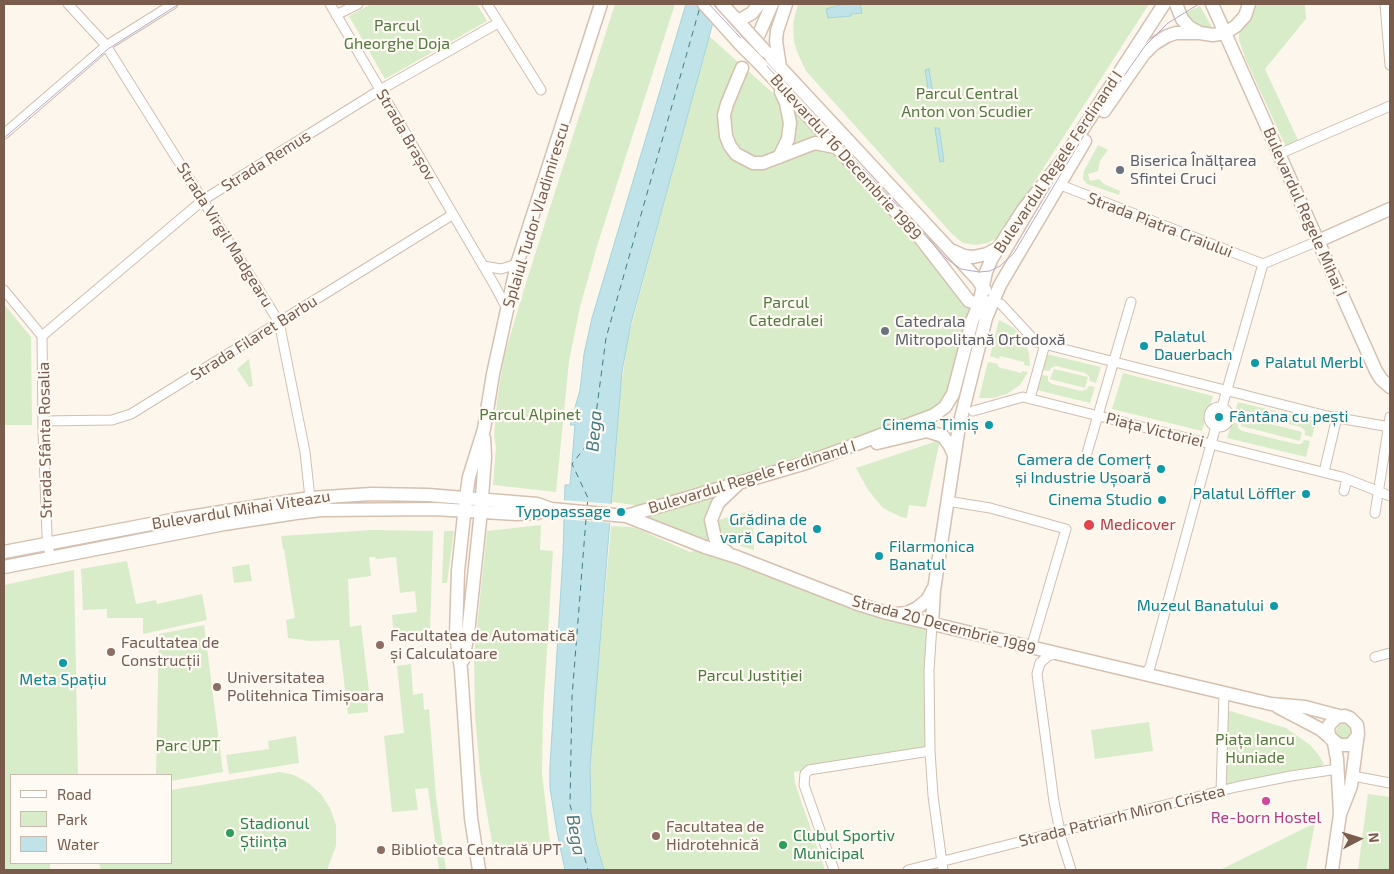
<!DOCTYPE html>
<meta charset="utf-8">
<style>
body{margin:0}
#map{position:relative;width:1394px;height:874px;overflow:hidden;background:#fdf6ec;font-family:"Exo 2",sans-serif}
canvas{display:block}
.frame{position:absolute;inset:0;border:5px solid #7a5c4d;pointer-events:none}
.legend{position:absolute;left:10px;top:774px;width:162px;height:90px;box-sizing:border-box;background:#fffaf3;border:1px solid #cabbb1;margin:0;padding:6px 9px;list-style:none;font-size:15px;color:#7a5c4d}
.legend li{display:flex;align-items:center;gap:10px;height:25px}
.legend b{width:25px;border:1px solid #cabbb1}
.north{position:absolute;left:1334px;top:814px;width:50px;height:50px;-webkit-text-stroke:4px #fffaf3;paint-order:stroke;rotate:85deg;font-size:14px;font-weight:700;line-height:20px;text-align:center;color:#7a5c4d}
.north::after{content:'';display:block;margin:auto;width:18px;height:22px;background:#7a5c4d;clip-path:polygon(50% 0,100% 100%,50% 72%,0 100%)}
</style>
<div id="map">
<canvas width="1394" height="874"></canvas>
<div class="frame"></div>
<ul class="legend">
<li><b style="height:6px;background:#fff"></b>Road</li>
<li><b style="height:14px;background:#d8ecc9"></b>Park</li>
<li><b style="height:14px;background:#bfe3e8"></b>Water</li>
</ul>
<div class="north">N</div>
</div>
<script>
const g = document.querySelector('canvas').getContext('2d');
g.lineJoin = 'round';
function paint(path, color) {
  g.fillStyle = color;
  g.fill(path, 'evenodd');
}
function shape(rows) {
  const path = new Path2D();
  for (const r of rows) {
    if (r.length === 3) {
      path.moveTo(r[0] + r[2], r[1]);
      path.arc(r[0], r[1], r[2], 0, 2 * Math.PI);
      continue;
    }
    path.moveTo(r[0], r[1]);
    for (let i = 2; i < r.length; i += 2) path.lineTo(r[i], r[i + 1]);
  }
  return path;
}
function trace(path, color, width, dash) {
  g.strokeStyle = color;
  g.lineWidth = width;
  g.lineCap = dash ? 'butt' : 'round';
  g.setLineDash(dash || []);
  g.stroke(path);
}
function drawText(font, color, halo, rows, align = 'center') {
  g.font = font + ' "Exo 2",sans-serif';
  g.lineWidth = 4.5;
  g.setLineDash([]);
  g.textBaseline = 'middle';
  g.strokeStyle = halo;
  g.fillStyle = color;
  for (const [text, x, y, turn = 0] of rows) {
    g.save();
    g.translate(x, y);
    g.rotate((+turn || 0) * Math.PI / 180);
    g.textAlign = isNaN(turn) ? turn : align;
    if (halo) g.strokeText(text, 0, 0);
    g.fillText(text, 0, 0);
    g.restore();
  }
}
paint(shape([
 [371,4,477,4,487,21,385,79,349,16],
 [615,4,675,4,598,243,580,307,569,361,556,492,493,485,496,447,494,436,497,401,504,357,524,289],
 [798,4,1149,4,1003,231,997,238,988,243,975,245,963,243,952,234,806,71,798,54,794,42,793,23],
 [1253,4,1305,4,1306,19,1265,69,1299,142,1286,147,1246,60,1239,40,1239,31],
 [1200,6,1212,27,1206,27,1195,23,1191,21,1185,13],
 [709,36,793,111,795,110,842,154,969,306,971,314,953,394,917,430,683,491,642,506,612,502,621,386,628,338],
 [1098,145,1108,150,1100,161,1098,171,1088,174,1090,181,1099,179,1104,184,1120,191,1119,195,1087,184,1083,179,1084,171],
 [4,304,31,337,32,425,4,425],
 [999,320,1014,328,1024,340,1029,353,1030,366,1024,365,1024,362,1000,356,999,359,990,356],
 [1047,354,1101,367,1096,383,1090,381,1089,376,1085,373,1056,366,1051,368,1049,371,1043,370],
 [249,359,253,386,249,387,237,369],
 [988,362,998,364,998,367,1021,373,1022,371,1028,372,1020,385,1007,394,993,398,979,398],
 [1054,369,1088,377,1085,388,1050,379],
 [1123,373,1213,396,1202,431,1112,409],
 [1042,375,1048,376,1048,381,1052,384,1082,391,1087,389,1089,386,1095,387,1090,403,1037,390],
 [1238,402,1316,421,1312,437,1305,435,1305,431,1301,427,1248,414,1242,415,1239,419,1233,417],
 [1243,417,1302,432,1300,441,1241,426],
 [1232,422,1238,424,1238,428,1242,431,1296,444,1301,444,1304,440,1310,441,1306,457,1227,438],
 [940,440,926,507,909,505,907,518,901,517,883,508,868,490,856,468],
 [720,494,707,509,706,514,707,535,711,545,640,517],
 [753,510,754,550,720,540,718,520],
 [541,525,540,550,553,551,543,714,542,773,550,842,494,854,480,773,475,715,474,655,487,531],
 [611,526,632,527,638,529,690,552,705,547,929,624,930,751,794,772,795,783,825,870,604,870,593,828,589,782,593,725],
 [372,530,433,531,430,634,394,638,392,615,417,612,415,591,400,593,396,557,376,559,375,557,369,557,371,576,348,579,350,627,361,625,369,691,367,691,368,712,348,714,339,640,310,641,288,638,286,620,295,618,284,549,283,549,281,536],
 [444,531,454,531,447,583,442,583],
 [127,561,136,604,156,600,157,604,202,594,207,620,143,634,143,618,107,618,107,609,83,610,81,569],
 [249,564,252,581,234,583,232,567],
 [74,570,78,775,11,775,11,863,50,863,50,870,4,870,4,585],
 [204,625,223,772,171,781,171,775,156,775,159,634],
 [411,664,413,695,423,693,424,710,429,709,436,796,446,870,439,870,428,788,415,789,418,810,392,812,384,736,404,733,397,666],
 [1227,710,1286,728,1310,745,1318,754,1324,764,1318,768,1225,787],
 [1149,722,1153,751,1095,759,1091,730],
 [1344,732,8],
 [296,736,299,763,229,774,226,755,269,749,268,741],
 [280,772,294,775,308,783,321,794,330,808,336,825,336,846,327,870,101,870,99,863,171,863,171,790],
 [1368,794,1390,797,1390,870,1358,870],
 [1315,823,1306,870,1220,870]
]), '#d8ecc9');
const water = shape([
 [686,4,718,4,631,323,622,371,590,767,591,813,596,842,604,870,565,870,557,832,550,788,550,765,563,555,565,485,570,485,575,425,570,425,580,390,584,354,592,318,686,4],
 [844,4,860,4,862,13,851,14,851,16,828,18,826,9,844,4],
 [929,69,934,100,930,101,925,70,929,69],
 [935,128,939,128,944,161,940,162,935,128],
 [1219,417,6]
]);
paint(water, '#bfe3e8');
trace(water, '#a5d3da', 1);
paint(shape([
 [562,500,613,504,612,523,562,519]
]), '#fdf6ec');
trace(shape([
 [587,508,588,498,572,464,593,437,606,338,700,7],
 [586,519,572,697,570,805,588,870]
]), '#437c86', 1, [6, 5]);
const street = shape([
 [68,4,105,44,279,322,305,452,310,498],
 [330,4,495,286,507,309],
 [487,4,541,90],
 [1385,4,1390,65],
 [336,15,358,4],
 [4,134,106,46,173,4],
 [1279,154,1390,106],
 [1058,184,1263,264],
 [1263,264,1318,241],
 [483,266,501,269,517,264],
 [4,290,42,336],
 [1001,304,1036,342,1327,416,1390,427],
 [42,336,203,200,380,90,498,23],
 [42,336,43,430,47,535,50,558],
 [1030,398,1045,344],
 [1219,417,10],
 [1222,407,1263,264],
 [973,411,1023,397,1342,477,1390,496],
 [43,421,112,420,131,414,452,215],
 [1087,453,1131,302],
 [1324,472,1337,417],
 [1344,491,1347,479],
 [947,501,990,508,1066,529,1031,648],
 [1375,513,1390,417],
 [932,624,929,671,930,751,933,796,943,870],
 [1055,654,1048,656,1040,663,1037,674,1054,802,1062,841,1071,870],
 [1375,657,1390,653],
 [1145,675,1150,667,1216,426],
 [1353,776,1390,783],
 [1221,791,1224,694],
 [834,870,804,785,805,774,809,770,815,769,930,751],
 [908,870,1236,787,1291,776,1338,769]
]);
const secondary = shape([
 [704,4,740,44],
 [722,4,745,29],
 [1176,4,1182,19,1189,27,1200,33,1213,35,1225,33,1236,26,1245,16,1249,4],
 [1212,4,1376,371,1381,379,1390,387],
 [738,21,752,13,759,4],
 [759,34,772,4],
 [765,51,978,280,985,290],
 [761,65,921,239,969,301,977,304,986,302],
 [780,67,776,41,777,31,786,4],
 [742,68,727,104,724,115,726,136,730,146,736,154,753,163,763,163,815,143,835,147],
 [1104,111,1143,55,1154,44,1167,36,1176,33,1200,33],
 [779,157,788,139,790,123,786,103,781,92],
 [1318,241,1390,209],
 [953,251,964,256,973,257,987,254,998,248],
 [877,443,927,431,943,436,950,446,954,455],
 [626,516,806,463,934,415,945,407,953,394,972,321,979,304,986,272,992,258,1023,210,1064,158,1164,4],
 [4,552,177,519,310,498,371,494,428,495,537,504,551,509,626,516,705,547,737,557,858,604,887,613,1271,704,1305,707,1339,716],
 [728,553,721,547,715,538,711,520,718,503,738,484],
 [4,567,224,524,296,513,321,510,435,509,516,514,537,513,551,509],
 [896,614,907,613,917,608,927,600,933,589],
 [932,624,934,590,959,426,986,318,1000,285,1085,141],
 [463,660,468,633,481,511,485,457,484,438],
 [1278,707,1320,729,1339,745,1348,745,1352,743,1358,735],
 [1330,738,1328,730,1329,725,1337,717,1345,716,1350,718,1357,725,1358,733,1351,786,1340,814],
 [479,870,471,818,461,669,456,635,458,571,466,497,469,477,484,429,493,374,517,264,601,4],
 [1332,870,1340,814,1337,759,1334,743]
]);
trace(street, '#d1beb0', 11);
trace(secondary, '#d6c0b0', 15);
trace(street, '#fff', 9);
trace(secondary, '#fff', 12);
trace(shape([
 [709,4,947,259,961,269,979,272,990,271,1000,266,1014,253,1093,120,1145,46,1168,23,1199,4],
 [4,138,108,49,179,4]
]), '#b9a8c9', 1);
const secondaryBridge = shape([
 [745,29,765,51],
 [740,44,761,65]
]);
trace(secondaryBridge, '#d6c0b0', 15, []);
trace(secondaryBridge, '#fff', 12);
for (const [x, y, r, color] of [
 [1120,170,5,"#6b7280"],
 [885,331,5,"#6b7280"],
 [1144,346,5,"#0f9aa8"],
 [1255,363,5,"#0f9aa8"],
 [1219,417,5,"#0f9aa8"],
 [989,425,5,"#0f9aa8"],
 [1161,469,5,"#0f9aa8"],
 [1306,494,5,"#0f9aa8"],
 [1162,500,5,"#0f9aa8"],
 [621,512,5,"#0f9aa8"],
 [1089,525,6,"#e0444e"],
 [817,529,5,"#0f9aa8"],
 [879,556,5,"#0f9aa8"],
 [1274,606,5,"#0f9aa8"],
 [380,645,5,"#8d6e63"],
 [111,652,5,"#8d6e63"],
 [63,663,5,"#0f9aa8"],
 [217,687,5,"#8d6e63"],
 [1266,801,5,"#d1479c"],
 [230,833,5,"#2e9e5b"],
 [656,836,5,"#8d6e63"],
 [783,845,5,"#2e9e5b"],
 [381,850,5,"#8d6e63"]
]) {
  const dot = new Path2D();
  dot.arc(x, y, r, 0, 2 * Math.PI);
  g.fillStyle = color;
  g.fill(dot);
  trace(dot, '#fffaf3', 2);
}
drawText('16px', '#537a41', '#fffaf3', [
 ["Parcul",397,26],
 ["Gheorghe Doja",397,44],
 ["Parcul Central",967,94],
 ["Anton von Scudier",967,112],
 ["Parcul",786,303],
 ["Catedralei",786,321],
 ["Parcul Alpinet",530,415],
 ["Parcul Justiției",750,676],
 ["Piața Iancu",1255,740],
 ["Huniade",1255,758],
 ["Parc UPT",188,746]
]);
drawText('16px', '#7a5c4d', '#fffaf3', [
 ["Strada Brașov",406,135,60],
 ["Bulevardul 16 Decembrie 1989",846,157,48],
 ["Strada Remus",266,161,-32],
 ["Bulevardul Regele Ferdinand I",1058,162,-56],
 ["Bulevardul Regele Mihai I",1305,212,66],
 ["Splaiul Tudor Vladimirescu",536,215,-73],
 ["Strada Piatra Craiului",1160,225,21],
 ["Strada Virgil Madgearu",225,235,58],
 ["Strada Filaret Barbu",254,338,-32],
 ["Piața Victoriei",1155,430,14],
 ["Strada Sfânta Rosalia",45,440,-91],
 ["Bulevardul Regele Ferdinand I",752,477,-17],
 ["Bulevardul Mihai Viteazu",241,510,-9],
 ["Strada 20 Decembrie 1989",944,625,15],
 ["Strada Patriarh Miron Cristea",1122,816,-14]
]);
drawText('16px', '#5b616d', '#fffaf3', [
 ["Biserica Înălțarea",1130,161],
 ["Sfintei Cruci",1130,179],
 ["Catedrala",895,322],
 ["Mitropolitană Ortodoxă",895,340]
], 'left');
drawText('16px', '#0d838f', '#fffaf3', [
 ["Palatul",1154,337,"left"],
 ["Dauerbach",1154,355,"left"],
 ["Palatul Merbl",1265,363,"left"],
 ["Fântâna cu pești",1229,417,"left"],
 ["Cinema Timiș",979,425],
 ["Camera de Comerț",1151,460],
 ["și Industrie Ușoară",1151,478],
 ["Palatul Löffler",1296,494],
 ["Cinema Studio",1152,500],
 ["Typopassage",611,512],
 ["Grădina de",807,520],
 ["vară Capitol",807,538],
 ["Filarmonica",889,547,"left"],
 ["Banatul",889,565,"left"],
 ["Muzeul Banatului",1264,606],
 ["Meta Spațiu",63,680,"center"]
], 'right');
drawText('16px', '#be3a42', '#fffaf3', [
 ["Medicover",1100,525]
], 'left');
drawText('16px', '#785e54', '#fffaf3', [
 ["Facultatea de Automatică",390,636],
 ["și Calculatoare",390,654],
 ["Facultatea de",121,643],
 ["Construcții",121,661],
 ["Universitatea",227,678],
 ["Politehnica Timișoara",227,696],
 ["Facultatea de",666,827],
 ["Hidrotehnică",666,845],
 ["Biblioteca Centrală UPT",391,850]
], 'left');
drawText('16px', '#b23c85', '#fffaf3', [
 ["Re-born Hostel",1266,818]
]);
drawText('16px', '#27864d', '#fffaf3', [
 ["Stadionul",240,824],
 ["Știința",240,842],
 ["Clubul Sportiv",793,836],
 ["Municipal",793,854]
], 'left');
drawText('italic 18px', '#437c86', '#fffaf3', [
 ["Bega",594,431,-85],
 ["Bega",576,835,80]
]);
</script>
